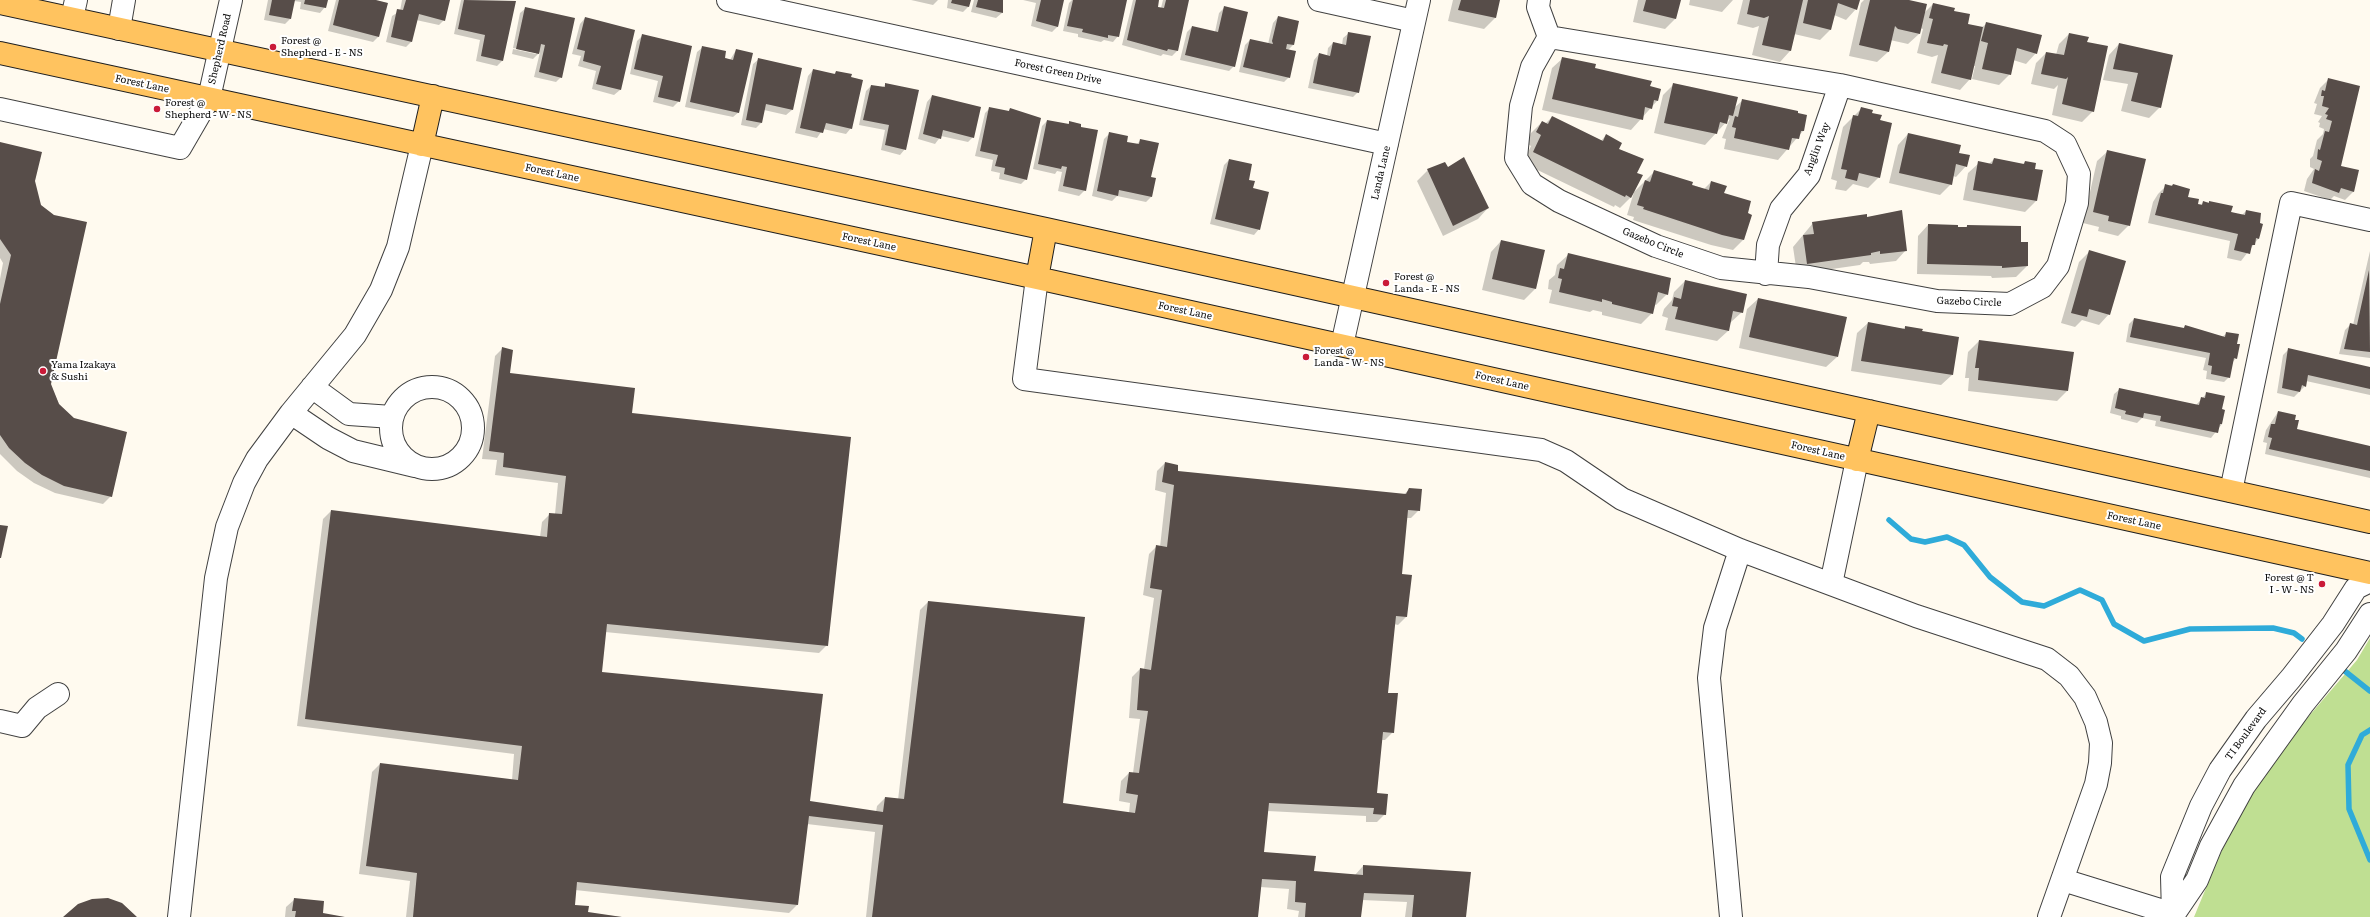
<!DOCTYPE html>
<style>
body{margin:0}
canvas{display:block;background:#fffaef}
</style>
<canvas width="2370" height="917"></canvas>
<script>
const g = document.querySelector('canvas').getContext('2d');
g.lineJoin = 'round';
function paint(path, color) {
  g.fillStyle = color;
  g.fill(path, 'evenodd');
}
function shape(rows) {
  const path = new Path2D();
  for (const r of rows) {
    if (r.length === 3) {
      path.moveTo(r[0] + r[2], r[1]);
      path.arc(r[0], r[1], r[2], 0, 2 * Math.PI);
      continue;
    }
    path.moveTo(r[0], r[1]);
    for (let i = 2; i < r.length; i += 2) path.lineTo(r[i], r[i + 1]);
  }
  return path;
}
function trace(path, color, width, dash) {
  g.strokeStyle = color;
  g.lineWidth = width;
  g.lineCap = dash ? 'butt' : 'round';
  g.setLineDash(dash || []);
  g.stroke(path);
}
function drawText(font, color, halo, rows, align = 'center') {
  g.font = font + ' Literata,serif';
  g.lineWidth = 4;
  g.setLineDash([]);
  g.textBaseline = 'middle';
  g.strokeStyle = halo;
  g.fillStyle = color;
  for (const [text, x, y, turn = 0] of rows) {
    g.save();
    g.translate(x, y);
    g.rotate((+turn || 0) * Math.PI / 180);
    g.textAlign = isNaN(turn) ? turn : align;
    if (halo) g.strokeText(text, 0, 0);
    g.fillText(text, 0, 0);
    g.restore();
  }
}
paint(shape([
 [2370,638,2370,917,2194,917,2221,852,2251,795,2303,723,2357,660]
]), '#bfdf92');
paint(shape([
 [268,0,327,0,325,7,320,13,300,9,301,2,294,1,290,19,285,24,264,20],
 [336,0,371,0,378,37,373,42,328,31],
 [402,0,449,0,444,20,439,25,416,20,411,42,406,47,386,42,392,16,400,11],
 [461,0,515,1,502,61,497,66,476,61,480,40,454,34],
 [911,0,938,0,933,5],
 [948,0,970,0,968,7,963,12,947,8],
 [974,0,1002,0,1002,13,996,18,971,12],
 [1023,0,1063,0,1058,26,1052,32,1031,26,1036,3],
 [1072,0,1126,0,1118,36,1113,42,1104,40,1101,42,1078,37,1078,34,1063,31,1069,3],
 [1133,0,1158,0,1157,7,1161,8,1163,0,1188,0,1177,51,1172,56,1163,54,1161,56,1122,45],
 [1453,0,1499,0,1495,18,1484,29,1448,21],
 [1638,0,1680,0,1675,19,1665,29,1633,22],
 [1690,0,1733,0,1722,12,1689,5],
 [1743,0,1859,0,1856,9,1846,20,1834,15,1830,30,1820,40,1794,34,1790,51,1780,62,1752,55,1759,26,1753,28,1737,24],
 [1864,0,1905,0,1924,13,1933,4,1953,11,1966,24,1981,28,1986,24,2036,53,2026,64,2013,60,2010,74,1999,85,1972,79,1975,66,1973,66,1970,79,1960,90,1931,83,1938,55,1932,57,1917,53,1923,29,1920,28,1919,34,1908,44,1890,40,1888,52,1877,62,1849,56,1861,3],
 [1225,7,1234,66,1229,71,1180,60,1187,32,1192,27,1215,32,1219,13],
 [526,8,574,19,561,77,556,82,534,77,540,52,533,59,512,54,513,49,536,54,536,52,513,48,520,13],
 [1278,17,1293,45,1288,50,1289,77,1284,82,1239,72,1245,45,1250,40,1268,44,1273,23],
 [585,18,620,90,614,95,592,89,596,71,578,66,581,56,572,54,580,24],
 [1349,33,1358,92,1353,97,1308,88,1314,60,1319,54,1327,56,1328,48,1333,43,1342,45,1343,38],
 [2069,34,2086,43,2093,111,2082,122,2052,115,2058,85,2054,89,2031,84,2036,63,2046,53,2056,55,2059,44],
 [643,35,679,101,673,107,653,102,658,81,630,74,637,41],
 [2119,44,2172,56,2160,107,2149,118,2121,111,2128,84,2103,80,2109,55],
 [703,47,730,60,736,50,739,112,733,117,685,107,697,52],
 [1563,58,1649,87,1657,101,1631,130,1542,110,1552,68],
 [759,59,801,69,792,110,786,115,764,110,761,123,756,128,741,125,753,64],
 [813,70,833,75,836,72,850,78,851,128,846,134,823,129,817,138,795,133,808,76],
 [2328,80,2339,167,2358,171,2353,192,2345,200,2334,196,2330,200,2304,191,2307,179,2314,169,2310,167,2310,159,2313,156,2317,140,2323,134,2324,129,2319,127,2320,123,2318,122,2322,116,2314,114,2317,104,2314,103,2320,88],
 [886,84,905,149,900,155,881,150,885,130,859,125,866,91,871,86,882,88],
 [1674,84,1734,108,1743,100,1803,131,1778,160,1724,149,1726,139,1722,138,1730,118,1705,145,1654,133,1663,95],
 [932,96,973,137,968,142,941,136,935,144,918,139,927,102],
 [990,108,1008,112,1010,109,1026,179,1021,184,999,179,1000,173,991,171,993,160,975,156,985,113],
 [1861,109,1871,113,1879,121,1879,177,1868,188,1853,184,1846,191,1835,189,1837,181,1831,179,1843,127],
 [1552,117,1601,141,1606,135,1636,173,1631,197,1620,208,1615,205,1614,207,1523,163,1531,146,1526,143,1531,133,1542,122,1545,124],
 [1047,121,1067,125,1070,122,1085,190,1079,196,1058,191,1062,172,1057,171,1055,174,1033,169,1042,126],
 [1110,133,1125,143,1136,145,1140,141,1150,178,1151,197,1146,202,1117,196,1112,201,1092,196,1104,139],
 [1908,134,1958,154,1966,166,1956,177,1953,176,1951,184,1940,195,1889,183,1898,145],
 [0,143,34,181,50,384,59,404,111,496,103,504,55,493,34,483,17,471,0,454,0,279,3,263,0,258],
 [2108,151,2129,225,2118,236,2098,231,2099,227,2083,223,2097,161],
 [1994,159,2022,165,2025,162,2034,169,2042,171,2036,201,2025,212,1963,200,1968,173,1979,163,1988,165],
 [1229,160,1252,189,1259,229,1254,235,1210,224,1224,165],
 [1447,168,1488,208,1478,219,1443,236,1417,181,1428,170],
 [1655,171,1704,189,1711,182,1746,214,1744,239,1733,250,1711,245,1633,220,1634,217,1627,215,1634,192],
 [2173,185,2196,205,2210,202,2230,212,2242,215,2246,211,2258,239,2241,261,2227,258,2230,241,2148,223,2153,202,2158,194,2166,186],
 [1866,218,1906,250,1896,261,1870,264,1869,262,1863,262,1860,265,1797,274,1793,247,1813,223],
 [1928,225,1957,228,1965,228,1967,226,2020,227,2020,243,2027,266,2016,277,1992,278,1991,276,1917,274,1918,236],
 [1501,241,1544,251,1535,289,1524,300,1482,290,1491,252],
 [2090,251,2109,314,2099,325,2082,320,2075,327,2061,323,2079,262],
 [2370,251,2370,358,2339,354,2345,330,2350,325,2353,325],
 [1568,255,1667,294,1656,305,1654,304,1652,313,1641,324,1602,315,1602,312,1593,310,1590,312,1549,303,1552,290,1548,289,1549,280,1555,275,1557,265],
 [1685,281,1742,312,1730,323,1728,331,1717,341,1665,330,1668,318,1662,316,1664,309,1672,300,1674,292],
 [1758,299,1837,357,1826,367,1739,348,1747,309],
 [2134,319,2183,329,2185,326,2222,337,2227,333,2236,344,2236,358,2232,363,2229,377,2224,382,2206,379,2207,371,2203,370,2206,358,2126,342,2129,324],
 [1868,323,1903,329,1905,327,1921,332,1952,375,1941,385,1851,371,1857,333],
 [1979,341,2067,391,2057,401,1968,391,1969,378,1965,378,1968,352],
 [503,348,509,374,630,413,827,645,819,653,605,632,601,673,809,802,876,812,877,806,885,798,898,800,920,610,928,602,1062,804,1129,813,1130,803,1119,801,1121,781,1129,773,1133,773,1140,719,1129,718,1132,677,1140,669,1144,669,1154,598,1143,595,1149,554,1157,546,1160,547,1166,493,1155,490,1157,471,1165,463,1177,472,1403,495,1410,489,1419,510,1411,518,1406,518,1401,575,1406,617,1398,625,1394,624,1386,694,1393,732,1385,740,1381,740,1376,794,1385,814,1377,822,1366,822,1366,816,1267,811,1263,853,1313,872,1355,875,1363,866,1465,917,1405,917,1407,902,1362,900,1360,917,1298,917,1299,911,1287,909,1289,889,1260,887,1257,917,866,917,875,832,807,824,797,905,789,913,575,890,574,906,587,913,622,917,406,917,410,881,359,874,372,772,380,764,512,780,514,754,297,726,323,519,331,511,540,537,542,522,550,514,555,514,558,483,495,475,497,460,482,459,495,356],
 [2288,350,2370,368,2370,395,2306,381,2305,386,2294,397,2277,393,2283,355],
 [2120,389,2196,405,2207,393,2222,424,2211,438,2155,426,2156,421,2142,418,2137,423,2121,419,2121,416,2110,413,2114,394],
 [2278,412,2294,420,2295,430,2370,447,2370,478,2265,454,2267,443,2263,442,2266,430],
 [295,899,322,914,344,917,285,917,286,907]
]), '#0003');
trace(shape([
 [1889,520,1911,539,1925,542,1947,537,1964,545,1990,577,2022,602,2044,606,2080,590,2102,600,2114,624,2144,641,2190,629,2273,628,2294,633,2302,639],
 [2341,668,2370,691],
 [2370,730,2362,735,2348,765,2349,809,2370,860]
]), '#2fabd9', 5.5);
paint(shape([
 [272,0,295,0,291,19,269,15],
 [305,0,328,0,326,8,304,4],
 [339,0,376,0,388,3,379,37,333,25],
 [406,0,450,0,445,21,419,14,412,42,391,37,397,9,403,10],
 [464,0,516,1,503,61,481,56,485,35,458,29],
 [952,0,971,0,969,7,951,3],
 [978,0,1003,0,1003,13,976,7],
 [1041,0,1064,0,1058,27,1036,21],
 [1073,0,1127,0,1119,37,1108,35,1108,38,1082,32,1083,29,1067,26],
 [1136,0,1159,0,1158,7,1164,8,1166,0,1189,0,1178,51,1168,49,1167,51,1127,40],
 [1461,0,1500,0,1496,18,1458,10],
 [1646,0,1681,0,1676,19,1643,11],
 [1750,0,1803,0,1791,51,1762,45,1769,16,1764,18,1747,14],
 [1808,0,1860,0,1857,10,1838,3,1831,30,1803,23],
 [1870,0,1909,0,1927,4,1920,34,1898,29,1895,26,1889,52,1859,45],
 [1933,3,1955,8,1954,11,1970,14,1968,24,1983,27,1971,80,1941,73,1948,45,1944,44,1943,46,1927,43,1933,19,1929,18],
 [1224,6,1248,12,1235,67,1185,55,1192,26,1218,32],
 [525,7,575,18,562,78,539,72,545,45,541,44,539,54,516,49],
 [1278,16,1299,21,1294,45,1287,44,1286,49,1296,51,1290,78,1243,67,1250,39,1273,44,1272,41],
 [585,17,635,30,621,90,596,84,601,66,583,61,585,51,577,49],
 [1986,22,2042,35,2037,54,2017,48,2011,75,1982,69,1988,43,1981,41],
 [1348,32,1371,36,1359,93,1313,83,1319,53,1330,56,1333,42,1346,45],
 [2069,33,2089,37,2087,42,2108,46,2094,112,2062,104,2068,77,2066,79,2041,74,2046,52,2064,55],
 [642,34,692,46,680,102,658,97,663,76,634,69],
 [2119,43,2173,55,2161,108,2131,101,2138,73,2113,69],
 [702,46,726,51,725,58,733,60,736,49,753,53,739,113,690,102],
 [1562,57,1596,64,1595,68,1652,81,1650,86,1661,89,1658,101,1654,100,1652,109,1645,107,1643,120,1552,99],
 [758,58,802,68,793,110,766,104,762,123,746,120],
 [813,69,835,74,836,71,852,74,851,77,863,80,852,129,826,123,823,133,800,128],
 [2328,78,2360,86,2341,166,2359,170,2354,192,2341,188,2339,193,2312,183,2315,169,2319,171,2322,161,2317,159,2318,149,2320,150,2325,131,2329,132,2332,121,2326,119,2328,115,2325,114,2329,108,2322,106,2324,96,2321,96,2322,90,2325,91],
 [885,83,919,90,906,150,885,145,889,125,863,120,871,85,885,87],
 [1673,83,1738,97,1733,116,1729,115,1727,124,1720,122,1717,134,1664,123],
 [932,95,981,107,974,138,943,130,941,139,923,134],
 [1742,99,1798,111,1798,113,1807,115,1804,131,1801,131,1799,139,1792,138,1789,150,1734,138,1736,128,1732,127,1735,116,1738,117],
 [989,107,1009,111,1010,108,1041,118,1027,180,1004,174,1005,168,995,166,998,155,980,151],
 [1861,107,1873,110,1872,113,1882,115,1880,120,1892,123,1880,178,1859,173,1857,181,1845,178,1847,170,1841,169,1853,115,1858,116],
 [1552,116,1603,141,1606,134,1622,143,1619,149,1644,159,1637,173,1643,175,1631,198,1626,195,1625,197,1533,152,1541,135,1536,132,1542,121,1548,124],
 [1047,120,1069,124,1069,121,1081,124,1081,127,1098,130,1086,191,1063,186,1067,167,1062,166,1061,169,1038,164],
 [1109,132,1128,136,1127,142,1139,144,1140,139,1159,143,1151,177,1156,178,1152,197,1119,190,1118,196,1097,191],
 [1908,133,1961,145,1959,153,1970,155,1967,167,1956,164,1952,185,1899,173],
 [0,142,42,152,35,181,41,205,54,215,87,222,51,384,59,404,74,418,127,432,112,497,64,486,42,475,25,463,9,448,0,435,0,304,11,255,0,239],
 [2107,150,2146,159,2130,226,2108,221,2109,216,2093,212],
 [1464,157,1489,208,1453,226,1427,169,1445,162,1448,167],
 [1994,158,2024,164,2025,161,2036,163,2035,169,2043,170,2037,201,1973,190,1978,161,1992,164],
 [1229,159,1252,164,1249,180,1255,181,1253,188,1269,192,1260,230,1215,219],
 [1654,170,1693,182,1692,185,1709,190,1711,181,1727,186,1724,193,1751,201,1748,213,1752,215,1744,240,1722,235,1643,209,1644,207,1637,205,1645,180,1650,182],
 [2165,184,2172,186,2173,184,2190,189,2188,197,2199,199,2198,204,2202,205,2203,201,2209,203,2209,201,2233,206,2231,212,2245,215,2246,210,2261,213,2260,223,2263,224,2259,239,2256,238,2255,245,2252,245,2250,254,2234,250,2238,234,2155,215,2161,193,2163,193],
 [1902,210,1907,251,1880,254,1880,251,1871,253,1871,255,1807,264,1803,235,1814,234,1812,222,1867,214,1867,217],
 [1928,224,1958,225,1958,227,1967,227,1967,225,2021,226,2021,242,2028,242,2028,266,2002,268,2002,266,1927,264],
 [1501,240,1545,250,1536,289,1492,279],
 [2089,250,2126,261,2110,315,2089,309,2087,317,2071,313],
 [1568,253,1671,278,1668,295,1658,292,1653,314,1612,304,1612,302,1602,299,1602,302,1559,292,1562,279,1558,278,1560,268,1564,269],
 [2369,270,2370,352,2344,349,2350,323,2357,325],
 [1685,280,1747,294,1743,313,1733,311,1729,331,1675,319,1678,307,1672,306,1674,297,1681,299],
 [1758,298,1847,317,1838,357,1749,337],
 [2134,318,2184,328,2185,325,2225,337,2226,332,2239,334,2237,344,2240,344,2237,359,2234,358,2230,378,2211,374,2212,366,2208,365,2210,353,2130,337],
 [1868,322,1905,329,1905,326,1923,329,1922,331,1959,337,1953,375,1861,361],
 [1979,340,2074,352,2068,391,1978,380,1979,368,1975,368],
 [502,347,513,350,510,373,635,388,632,413,851,437,828,646,607,624,602,672,823,694,810,801,883,812,885,797,904,799,928,601,1085,617,1063,803,1135,813,1138,795,1126,793,1129,772,1139,773,1148,711,1137,710,1140,668,1151,670,1162,590,1150,588,1156,545,1167,547,1174,485,1162,482,1165,462,1178,465,1178,471,1406,494,1409,488,1422,489,1420,511,1408,510,1402,574,1412,575,1407,617,1396,616,1388,693,1398,693,1394,733,1383,732,1377,793,1388,794,1386,815,1373,814,1374,808,1269,803,1264,852,1316,856,1314,871,1363,875,1363,865,1471,872,1466,917,1412,917,1414,895,1364,893,1361,917,1305,917,1306,903,1295,902,1296,881,1262,879,1258,917,872,917,883,825,809,816,798,905,577,882,575,905,589,906,588,912,622,917,413,917,417,873,366,866,380,763,518,780,522,746,305,719,331,510,547,537,549,513,562,514,566,476,503,467,504,453,489,451],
 [2288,348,2370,367,2370,389,2308,375,2306,387,2302,385,2300,392,2282,388],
 [2119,388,2199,405,2201,397,2205,398,2206,392,2225,396,2222,409,2225,410,2222,424,2220,424,2218,433,2160,421,2161,416,2144,413,2143,418,2125,414,2126,411,2115,408],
 [2278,411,2296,415,2295,420,2299,420,2297,429,2370,446,2370,471,2269,449,2272,438,2268,437,2271,424,2275,424],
 [0,525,8,526,1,558,0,558],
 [108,898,122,903,137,917,63,917,78,904,92,899],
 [294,898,324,901,323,913,345,917,295,917,296,911,292,911]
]), '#574d49');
const minor = shape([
 [728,0,1387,144],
 [1319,0,1414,21],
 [1539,0,1538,7,1549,37,1532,67,1521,106,1516,158,1532,184,1559,201,1656,246,1721,268,1809,277,1937,301,2010,304,2042,287,2058,266,2077,203,2079,174,2065,144,2045,131,1840,85,1549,37],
 [72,18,76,0],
 [119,29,124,0],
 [0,109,180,148,209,98,231,0],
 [1766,274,1768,245,1781,209,1809,175,1840,85],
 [1037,278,1024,379,1541,450,1566,461,1622,499,1740,550,1916,616,2047,659,2069,676,2085,697,2096,722,2101,743,2100,763,2096,784,2049,917],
 [1342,345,1419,0],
 [432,428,41],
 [312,387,349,414,392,417],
 [291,413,328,438,353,451,415,466],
 [2231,491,2291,203,2370,220],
 [1831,584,1857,460],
 [0,721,22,726,37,708,58,694],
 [2063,880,2173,914],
 [2173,914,2172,877,2201,806,2220,770,2256,719,2291,678,2333,624,2356,588,2370,581],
 [179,917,216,578,227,527,244,483,257,459,291,413,355,335,381,290,398,247,422,145],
 [1731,917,1709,678,1715,628,1740,550],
 [2172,917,2197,880,2211,846,2244,786,2303,704,2346,651,2370,614]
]);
const major = shape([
 [0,3,1046,229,2370,522],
 [0,53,1037,278,2370,573],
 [422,145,433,96],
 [1037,278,1046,229],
 [1857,460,1869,411]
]);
trace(minor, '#414141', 24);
trace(major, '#1f1f1f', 24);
trace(minor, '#fff', 22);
trace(major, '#ffc35f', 22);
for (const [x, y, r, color] of [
 [273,47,4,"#ca1a38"],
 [157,109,4,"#ca1a38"],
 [1386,283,4,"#ca1a38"],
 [1306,357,4,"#ca1a38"],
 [43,371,4,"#ca1a38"],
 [2322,584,4,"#ca1a38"]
]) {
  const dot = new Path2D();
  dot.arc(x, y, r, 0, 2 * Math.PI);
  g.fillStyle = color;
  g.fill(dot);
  trace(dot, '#fff', 1.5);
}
drawText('10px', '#0e0e0e', '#fff', [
 ["Forest @",281,41],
 ["Shepherd - E - NS",281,53],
 ["Forest @",165,103],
 ["Shepherd - W - NS",165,115],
 ["Forest @",1394,277],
 ["Landa - E - NS",1394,289],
 ["Forest @",1314,351],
 ["Landa - W - NS",1314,363],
 ["Yama Izakaya",51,365],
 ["& Sushi",51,377],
 ["Forest @ T",2314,578,"right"],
 ["I - W - NS",2314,590,"right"]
], 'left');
drawText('10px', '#0e0e0e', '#fff', [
 ["Shepherd Road",220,49,-77],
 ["Forest Green Drive",1058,72,12],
 ["Forest Lane",142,84,12],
 ["Anglin Way",1817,149,-69],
 ["Forest Lane",552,173,12],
 ["Landa Lane",1381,173,-77],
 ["Forest Lane",869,242,12],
 ["Gazebo Circle",1653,243,22],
 ["Gazebo Circle",1969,302,2],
 ["Forest Lane",1185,311,12],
 ["Forest Lane",1502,381,13],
 ["Forest Lane",1818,451,13],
 ["Forest Lane",2134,521,12],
 ["TI Boulevard",2246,734,-54]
]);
</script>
